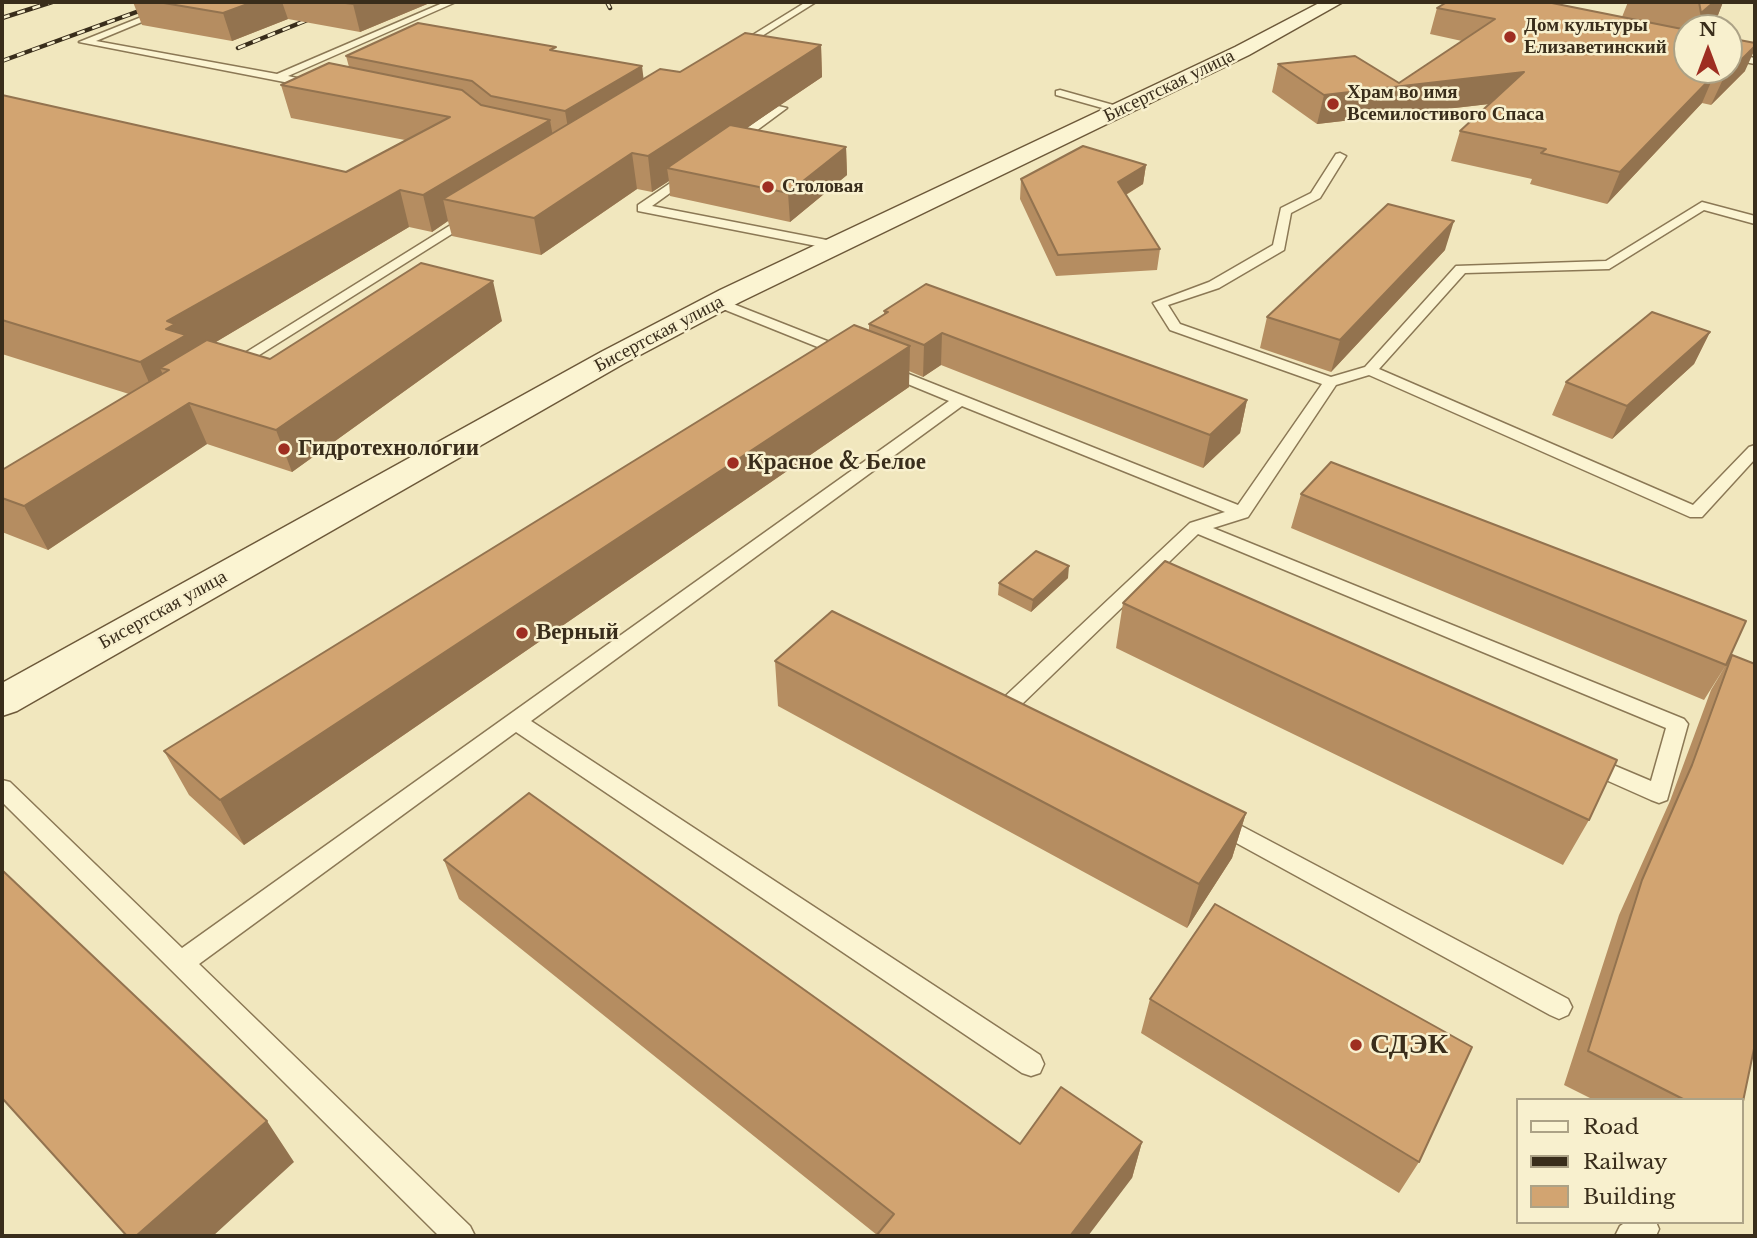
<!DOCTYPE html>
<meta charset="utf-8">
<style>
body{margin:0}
#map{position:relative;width:1757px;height:1238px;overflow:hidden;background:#f1e7be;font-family:"Libre Baskerville",serif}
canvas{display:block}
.frame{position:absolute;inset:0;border:4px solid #392d1b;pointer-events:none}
.legend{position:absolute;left:1516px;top:1098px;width:228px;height:126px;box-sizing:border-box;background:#f8f0ce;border:2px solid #aca286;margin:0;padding:9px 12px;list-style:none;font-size:21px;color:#392d1b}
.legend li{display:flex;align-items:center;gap:14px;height:35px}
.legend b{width:35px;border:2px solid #aca286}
.north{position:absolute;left:1673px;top:14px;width:70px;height:70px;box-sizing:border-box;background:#f8f0ce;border:2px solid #aca286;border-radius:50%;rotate:0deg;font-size:19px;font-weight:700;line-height:28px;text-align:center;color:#392d1b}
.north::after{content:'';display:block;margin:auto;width:24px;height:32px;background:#9e2e21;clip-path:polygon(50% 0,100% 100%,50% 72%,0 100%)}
</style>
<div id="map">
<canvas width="1757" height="1238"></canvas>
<div class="frame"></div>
<ul class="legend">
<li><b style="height:9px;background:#fbf4d2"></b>Road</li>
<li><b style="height:9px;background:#392d1b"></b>Railway</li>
<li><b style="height:19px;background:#d2a471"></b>Building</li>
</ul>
<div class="north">N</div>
</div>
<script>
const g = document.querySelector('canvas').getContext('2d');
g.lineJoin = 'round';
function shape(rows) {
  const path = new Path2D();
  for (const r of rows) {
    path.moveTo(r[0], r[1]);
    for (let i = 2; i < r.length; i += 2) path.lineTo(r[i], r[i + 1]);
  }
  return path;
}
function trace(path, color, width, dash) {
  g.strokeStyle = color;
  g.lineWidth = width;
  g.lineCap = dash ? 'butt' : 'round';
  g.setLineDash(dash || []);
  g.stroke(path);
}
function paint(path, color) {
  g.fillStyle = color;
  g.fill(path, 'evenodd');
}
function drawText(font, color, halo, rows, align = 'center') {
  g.font = font + ' "Libre Baskerville",serif';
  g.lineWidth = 5;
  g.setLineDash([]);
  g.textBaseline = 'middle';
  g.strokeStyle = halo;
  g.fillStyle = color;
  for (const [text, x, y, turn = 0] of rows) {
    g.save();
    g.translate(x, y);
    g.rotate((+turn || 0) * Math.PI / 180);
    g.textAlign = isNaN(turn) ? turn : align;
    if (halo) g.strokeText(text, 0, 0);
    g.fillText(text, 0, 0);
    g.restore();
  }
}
const service = shape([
 [179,2,190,2,96,41,277,74,445,2,456,2,288,76,319,83,320,85,315,88,79,42,179,2],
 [806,2,816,2,738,51,730,49,806,2],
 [1729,53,1755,58,1755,64,1729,59,1729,53],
 [1060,90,1124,108,1125,110,1120,113,1056,95,1056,91,1060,90],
 [778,106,787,108,737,145,729,145,729,141,778,106],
 [1340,153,1346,156,1320,198,1291,213,1284,250,1219,288,1168,305,1180,324,1331,377,1365,367,1456,266,1606,261,1702,202,1755,216,1755,224,1704,210,1609,269,1465,273,1379,369,1693,505,1749,447,1755,445,1755,459,1702,517,1690,517,1369,375,1336,385,1248,517,1213,528,1684,719,1688,724,1667,800,1659,803,1651,800,1579,768,1576,762,1579,756,1587,754,1651,781,1666,728,1198,534,1020,706,1028,714,1025,719,1018,722,1011,719,999,712,996,707,999,702,1190,523,1225,512,962,406,531,721,1040,1055,1044,1064,1040,1073,1031,1076,1022,1073,516,732,199,964,470,1226,475,1236,439,1236,2,802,2,780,10,782,182,948,949,401,881,373,878,370,886,365,1238,505,1322,384,1170,330,1153,303,1209,282,1273,245,1281,208,1311,193,1336,154,1340,153],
 [691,169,697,173,695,175,652,206,837,242,844,246,837,250,638,211,638,205,691,169],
 [470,213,474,214,474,220,237,369,227,369,224,366,470,213],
 [718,298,850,350,852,353,850,356,840,356,713,305,711,302,718,298],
 [1217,813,1568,999,1572,1007,1568,1015,1559,1019,1550,1015,1209,828,1206,822,1209,816,1217,813],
 [1626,1222,1656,1222,1659,1229,1656,1236,1615,1236,1620,1226,1626,1222]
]);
const secondary = shape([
 [1321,2,1343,2,1249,55,740,302,623,364,17,711,2,716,2,683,601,352,720,290,1235,47,1321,2]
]);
trace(service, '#8b7855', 3);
trace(secondary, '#6c5839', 3);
paint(service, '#fbf4d2');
paint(secondary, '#fbf4d2');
const rail = shape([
 [607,2,610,8],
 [2,18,52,2],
 [238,48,352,2],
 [2,61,164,2]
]);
trace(rail, '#392d1b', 4.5);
trace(rail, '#f8f0ce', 2.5, [8]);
paint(shape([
 [133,2,432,2,360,32,288,19,232,41,142,25],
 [1628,2,1723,2,1718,15,1704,28,1687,28,1687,29,1745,71,1711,105,1702,103,1607,204,1530,184,1532,179,1451,161,1460,131,1489,104,1317,124,1272,92,1278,64,1399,83,1462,41,1430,34,1437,8,1622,17],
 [821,45,822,77,746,128,846,147,847,175,790,222,670,196,669,181,652,192,637,189,541,255,452,236,448,221,432,232,409,227,214,343,270,359,502,321,292,472,207,444,48,550,2,532,2,470,129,394,2,354,2,95,346,172,405,140,291,118,281,85,349,67,346,56,557,51,644,79],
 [1146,165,1143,184,1126,195,1160,249,1157,270,1056,276,1020,199,1021,179],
 [1445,250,1331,372,1260,348,1267,317],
 [884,311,1247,400,1240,433,1203,468,941,365,923,377,909,371,909,387,244,845,189,795,164,751,869,330,869,324,884,314],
 [1710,332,1694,364,1612,439,1552,415,1566,382],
 [1301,494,1726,665,1704,700,1291,528],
 [1068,578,1031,612,998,595,999,583],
 [1123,603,1589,820,1563,865,1116,648],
 [1732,655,1741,1100,1594,1100,1564,1085,1619,915,1670,801,1711,690],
 [775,661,1246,813,1232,858,1187,928,778,706],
 [444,860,1020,1144,1142,1142,1132,1178,877,1235,459,899],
 [1150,999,1419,1162,1399,1193,1141,1033]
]), '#b58d61');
paint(shape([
 [253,2,282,2,288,19,232,41,223,13],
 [359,2,432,2,360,32,353,4],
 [1714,2,1723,2,1718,15,1704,28,1695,28,1701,13],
 [821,45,822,77,683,171,667,168,669,181,652,192,648,156],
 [1755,46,1755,49,1745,71,1711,105,1724,77],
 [642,66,646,98,571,145,565,111],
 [1524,72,1515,101,1317,124,1324,95],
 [1714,75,1702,103,1607,204,1620,172],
 [550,120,556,154,443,199,448,221,432,232,423,195],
 [846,147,847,175,790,222,788,193],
 [632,153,637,189,541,255,534,218],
 [1146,165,1143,184,1115,201,1118,182],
 [400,190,409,227,169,370,160,368,172,394,158,403,140,362,166,329,167,321],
 [1454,221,1445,250,1331,372,1340,340],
 [493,281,502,321,292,472,276,430],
 [1710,332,1694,364,1612,439,1627,406],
 [942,333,941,365,923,377,924,345],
 [910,346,909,387,244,845,220,800],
 [1247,400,1240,433,1203,468,1210,435],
 [189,403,207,444,48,550,24,506],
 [1069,566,1068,578,1031,612,1033,600],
 [1246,813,1232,858,1187,928,1199,884],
 [267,1121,294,1162,213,1236,136,1236],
 [1142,1142,1132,1178,1088,1236,1070,1236]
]), '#93734f');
const building = shape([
 [158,2,253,2,223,13,158,2],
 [338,2,359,2,353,4,338,2],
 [1447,2,1547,2,1687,30,1687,70,1729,70,1729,38,1755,43,1755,46,1724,77,1714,75,1620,172,1541,153,1546,149,1460,131,1524,72,1324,95,1278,64,1355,56,1399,83,1495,19,1437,8,1447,2],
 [1699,2,1714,2,1701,13,1699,2],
 [418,23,556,47,550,50,642,66,565,111,491,96,472,81,346,56,418,23],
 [745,33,821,45,648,156,632,153,534,218,443,199,660,69,680,72,745,33],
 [329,63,462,90,481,105,550,120,423,195,400,190,167,321,175,324,166,329,186,335,140,362,2,320,2,95,346,172,450,117,281,85,329,63],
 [730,125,846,147,788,193,667,168,730,125],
 [1083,146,1146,165,1118,182,1160,249,1058,255,1021,179,1083,146],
 [1388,204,1454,221,1340,340,1267,317,1388,204],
 [421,263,493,281,276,430,189,403,24,506,2,498,2,470,169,370,160,368,207,340,270,359,421,263],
 [926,284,1247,400,1210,435,942,333,924,345,869,324,888,312,884,311,926,284],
 [1652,312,1710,332,1627,406,1566,382,1652,312],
 [854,325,910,346,220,800,164,751,854,325],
 [1331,462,1746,621,1726,665,1301,494,1331,462],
 [1036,551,1069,566,1033,600,999,583,1036,551],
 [1165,561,1617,760,1589,820,1123,603,1165,561],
 [832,611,1246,813,1199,884,775,661,832,611],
 [1732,655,1755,664,1755,1044,1741,1111,1741,1100,1685,1100,1588,1051,1642,880,1692,765,1732,655],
 [529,793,1020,1144,1061,1087,1142,1142,1070,1236,876,1236,894,1214,444,860,529,793],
 [2,870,267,1121,136,1236,127,1236,2,1098,2,870],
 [1215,904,1472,1047,1419,1162,1150,999,1215,904]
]);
paint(building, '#d2a471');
trace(building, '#93734f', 2);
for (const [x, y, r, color] of [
 [1510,37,7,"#9e2e21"],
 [1333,104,7,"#9e2e21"],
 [768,187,7,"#9e2e21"],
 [284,449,7,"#9e2e21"],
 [733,463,7,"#9e2e21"],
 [522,633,7,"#9e2e21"],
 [1356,1045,7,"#9e2e21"]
]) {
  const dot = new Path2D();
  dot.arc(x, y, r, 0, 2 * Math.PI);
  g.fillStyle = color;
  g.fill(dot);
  trace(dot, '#f8f0ce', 2.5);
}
drawText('bold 19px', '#392d1b', '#f8f0ce', [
 ["Дом культуры",1524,26],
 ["Елизаветинский",1524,48],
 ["Храм во имя",1347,93],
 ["Всемилостивого Спаса",1347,115],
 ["Столовая",782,187]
], 'left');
drawText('19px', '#392d1b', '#f8f0ce', [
 ["Бисертская улица",1169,86,-26],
 ["Бисертская улица",659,334,-28],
 ["Бисертская улица",163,610,-29]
]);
drawText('bold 23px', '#392d1b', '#f8f0ce', [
 ["Гидротехнологии",298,449],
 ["Красное & Белое",747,463],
 ["Верный",536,633]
], 'left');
drawText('bold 28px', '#392d1b', '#f8f0ce', [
 ["СДЭК",1370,1045]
], 'left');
</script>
